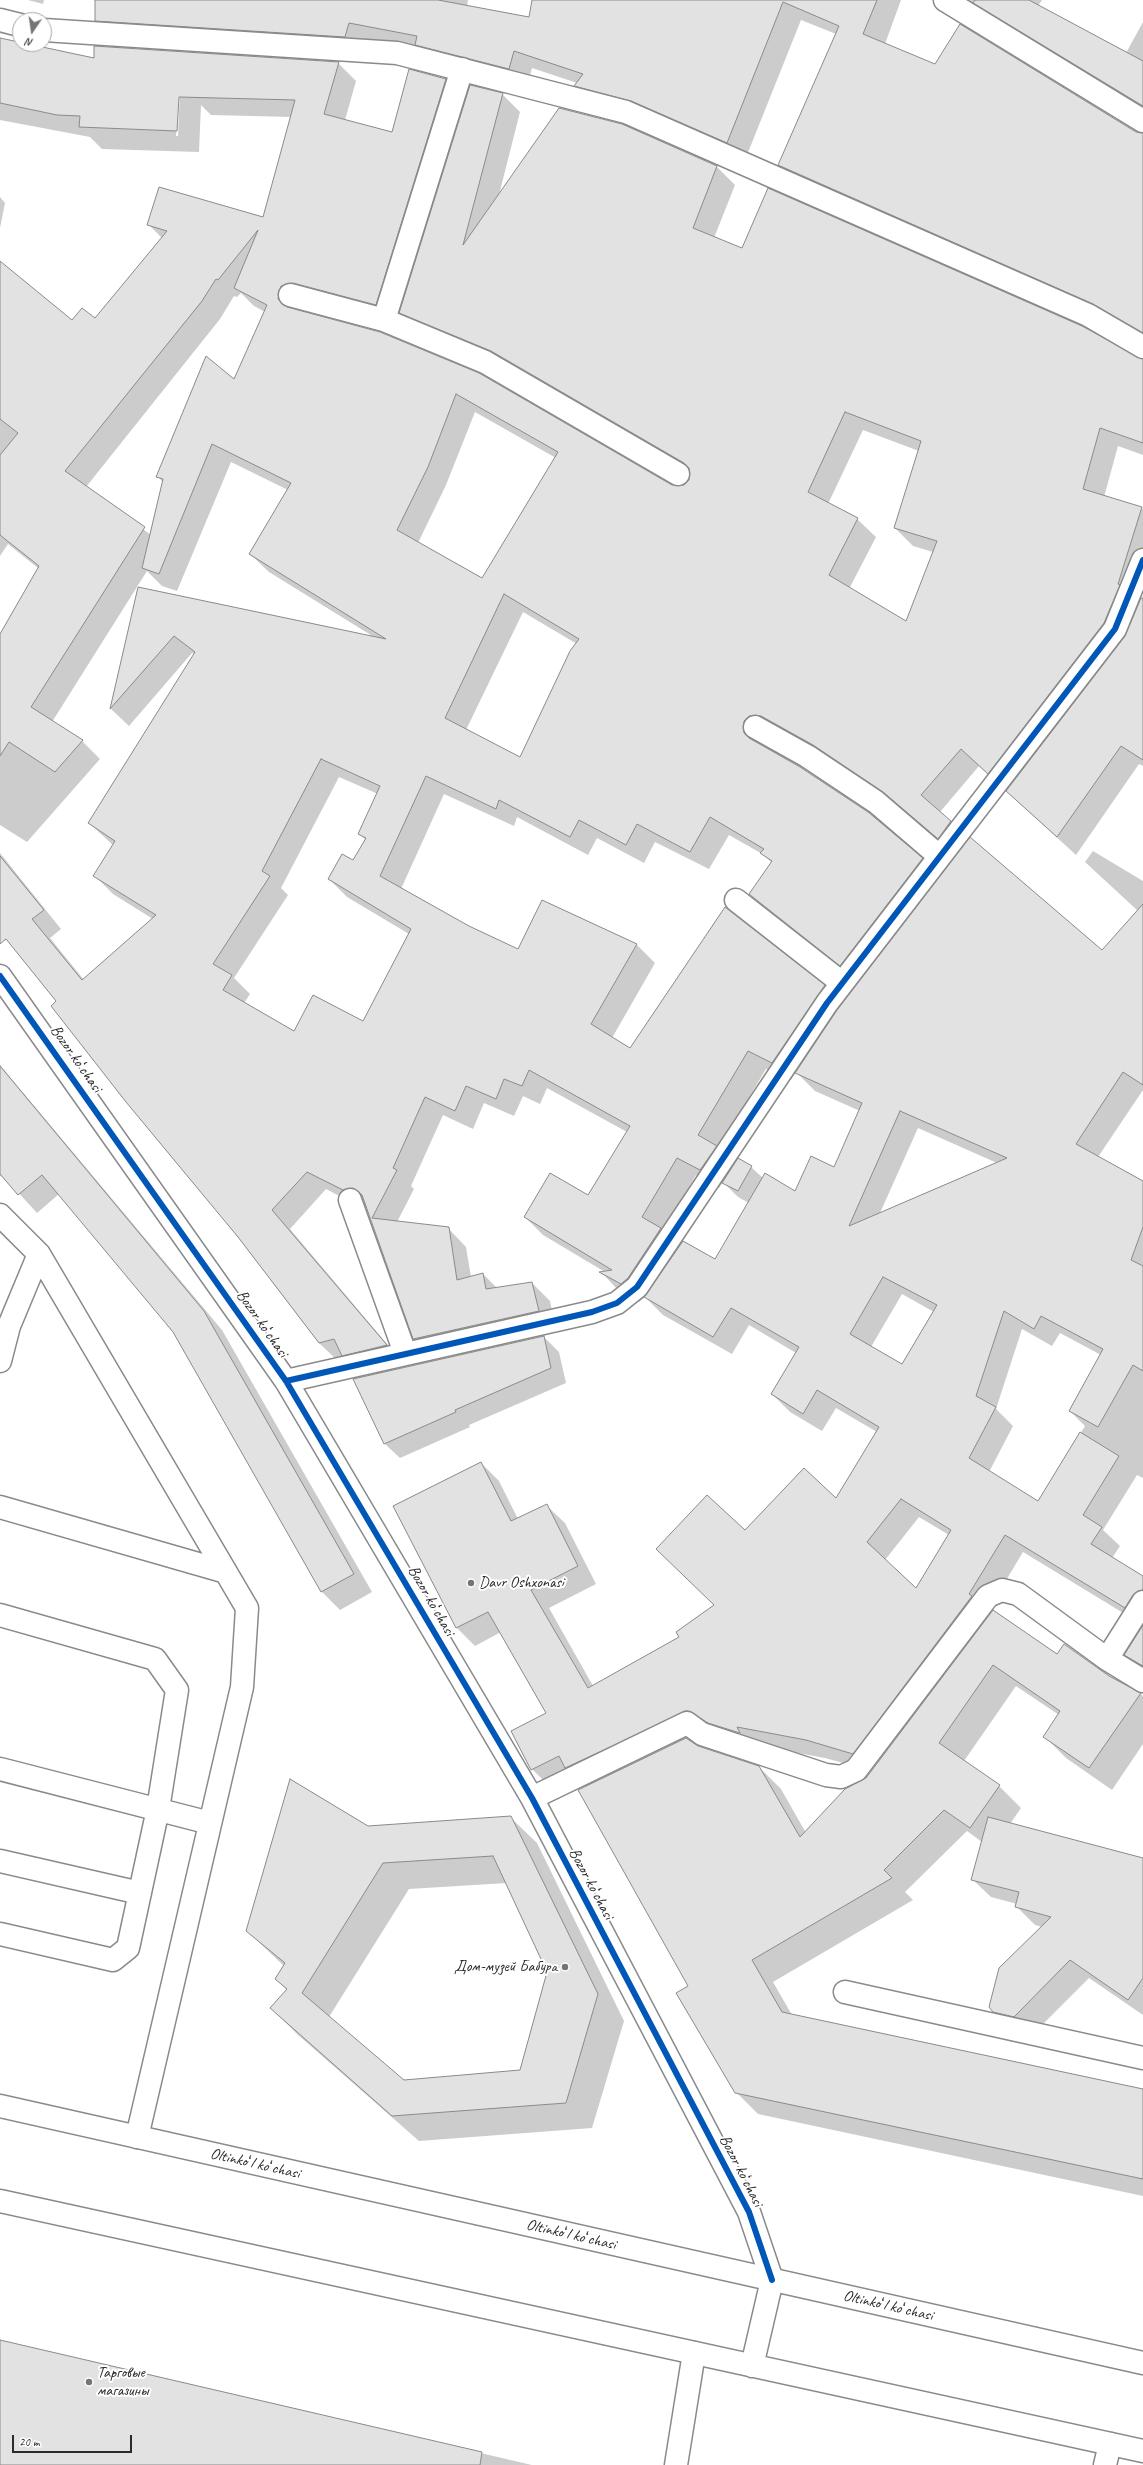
<!DOCTYPE html>
<meta charset="utf-8">
<style>
body{margin:0}
#map{position:relative;width:1143px;height:2465px;overflow:hidden;background:#fff;font-family:Caveat,sans-serif}
canvas{display:block}
.north{position:absolute;left:12px;top:12px;width:40px;height:40px;box-sizing:border-box;background:#fff;border:1px solid #aaa;border-radius:50%;rotate:193deg;font-size:11px;font-weight:700;line-height:16px;text-align:center;color:#2b2b2b}
.north::after{content:'';display:block;margin:auto;width:14px;height:18px;background:#757575;clip-path:polygon(50% 0,100% 100%,50% 72%,0 100%)}
.scale{position:absolute;left:12px;top:2435px;width:120px;height:18px;box-sizing:border-box;border:2px solid #2b2b2b;border-top:0;padding-left:5px;font-size:12px;line-height:14px;white-space:nowrap;color:#2b2b2b;-webkit-text-stroke:3px #fff;paint-order:stroke}
</style>
<div id="map">
<canvas width="1143" height="2465"></canvas>
<div class="north">N</div>
<div class="scale">20 m</div>
</div>
<script>
const g = document.querySelector('canvas').getContext('2d');
g.lineJoin = 'round';
function paint(path, color) {
  g.fillStyle = color;
  g.fill(path, 'evenodd');
}
function shape(rows) {
  const path = new Path2D();
  for (const r of rows) {
    path.moveTo(r[0], r[1]);
    for (let i = 2; i < r.length; i += 2) path.lineTo(r[i], r[i + 1]);
  }
  return path;
}
function trace(path, color, width, dash) {
  g.strokeStyle = color;
  g.lineWidth = width;
  g.lineCap = dash ? 'butt' : 'round';
  g.setLineDash(dash || []);
  g.stroke(path);
}
function drawText(font, color, halo, rows, align = 'center') {
  g.font = font + ' Caveat,sans-serif';
  g.lineWidth = 4;
  g.setLineDash([]);
  g.textBaseline = 'middle';
  g.strokeStyle = halo;
  g.fillStyle = color;
  for (const [text, x, y, turn = 0] of rows) {
    g.save();
    g.translate(x, y);
    g.rotate((+turn || 0) * Math.PI / 180);
    g.textAlign = isNaN(turn) ? turn : align;
    if (halo) g.strokeText(text, 0, 0);
    g.fillText(text, 0, 0);
    g.restore();
  }
}
paint(shape([
 [28,0,44,0,43,4],
 [96,0,468,0,467,6,530,18,533,0,901,0,885,44,935,65,1136,133,1143,133,1143,339,798,183,779,165,836,34,801,20,745,160,594,104,576,86,577,83,532,68,527,87,434,63,215,45,115,19],
 [952,0,1042,0,1038,6,1126,53,1143,22,1143,112],
 [0,39,179,77,338,63,356,81,345,120,393,133,445,79,464,98,394,322,299,305,297,311,479,374,677,488,685,485,690,480,690,473,510,369,419,331,400,313,502,94,520,112,499,195,622,125,717,167,735,185,714,238,743,250,1143,359,1143,455,1118,446,1104,497,1143,509,1143,589,1122,641,1126,637,1143,595,1143,766,1139,764,1076,855,979,766,940,812,969,840,1102,952,1138,911,1085,862,1093,851,1143,881,1143,1090,1098,1157,1143,1182,1143,1478,1137,1475,1103,1530,1120,1546,1112,1558,1143,1577,1143,1625,1023,1552,987,1612,1057,1655,1109,1677,1141,1694,1143,1696,1143,1744,1112,1790,1066,1758,1044,1736,1059,1715,1016,1686,964,1761,999,1786,1021,1808,1010,1824,1143,1859,1143,2015,1089,1978,1033,2034,1012,2030,990,2007,1042,1927,1035,1925,1016,1906,1017,1904,991,1897,972,1879,982,1842,967,1831,905,1892,913,1900,773,1982,792,2015,1143,2090,1143,2196,758,2114,736,2092,689,1986,586,1787,574,1775,550,1787,532,1769,547,1713,501,1632,475,1646,457,1628,481,1463,499,1481,518,1519,546,1505,565,1523,596,1584,549,1608,593,1686,680,1637,715,1605,745,1532,837,1500,877,1432,836,1408,822,1431,790,1412,772,1394,796,1353,749,1325,732,1354,663,1315,645,1297,639,1302,618,1290,601,1272,605,1272,543,1235,525,1217,589,1196,627,1132,547,1088,540,1104,523,1096,514,1116,484,1103,473,1129,443,1115,411,1186,414,1189,397,1222,448,1228,466,1247,471,1277,483,1274,497,1288,532,1283,550,1301,556,1329,433,1357,414,1339,367,1207,362,1208,326,1189,290,1229,404,1364,338,1361,319,1343,58,1002,0,931,0,853,61,929,50,938,84,980,153,919,113,894,95,876,114,846,89,823,195,655,192,653,129,726,111,709,139,588,374,637,269,572,250,554,288,490,231,462,177,591,162,586,147,571,52,722,82,741,100,759,27,842,0,825,0,636,38,568,8,544,0,556,0,263,72,321,95,320,162,238,149,225,264,219,292,117,211,115,201,105,199,152,102,149,90,137,0,120],
 [178,92,180,92,178,136,176,136],
 [241,293,254,306,265,312,235,381,157,476,163,482,151,535,86,487,220,319,234,296,237,297],
 [475,412,556,458,482,580,418,543,446,485],
 [863,430,919,451,895,528,913,546,933,552,907,623,849,589,876,537,857,519,828,504],
 [523,612,577,644,520,759,466,730],
 [762,739,832,763,902,810,957,856,941,878,922,859,761,746],
 [339,777,378,794,359,834,366,840,353,861,329,879,347,897,409,934,364,1022,294,1032,244,1003,250,994,234,978,288,895,281,888],
 [444,794,514,826,517,817,588,855,597,838,644,863,655,842,709,869,729,835,764,855,772,863,750,894,768,912,859,983,843,1005,824,986,630,1050,612,1038,655,963,637,945,542,901,519,950,468,927,401,889],
 [766,1069,791,1080,796,1072,815,1091,860,1111,834,1168,795,1192,763,1178,751,1167,735,1165,718,1149],
 [918,1128,997,1163,880,1213],
 [696,1175,719,1188,723,1182,738,1197,749,1203,715,1260,680,1247,663,1231],
 [902,1294,934,1312,903,1366,871,1347],
 [1022,1329,1052,1346,1060,1333,1101,1355,1070,1411,1085,1426,1038,1502,989,1472,1013,1426,996,1409],
 [919,1517,949,1535,916,1589,885,1560],
 [707,1728,753,1745,825,1758,872,1771,806,1833,781,1789,759,1767,698,1747,685,1738],
 [0,197,5,203,0,228],
 [0,1065,222,1330,372,1592,340,1610,322,1592,174,1332,59,1194,37,1213,4,1177,0,1176],
 [544,1337,559,1352,566,1383,469,1425,470,1427,400,1458,385,1444],
 [1143,1627,1143,1672,1126,1655],
 [510,1817,537,1843,624,2021,592,2128,419,2141,297,2034,271,2008,287,1990,276,1979,284,1966,247,1931,367,1827],
 [507,1883,548,1971,521,2071,404,2081,329,2017,409,1889],
 [0,2341,532,2465,0,2465]
]), '#0003');
const building = shape([
 [95,0,438,0,529,17,532,0,877,0,863,34,935,64,960,24,1136,132,1143,133,1143,333,1093,304,778,165,839,26,783,2,727,143,631,101,574,86,583,74,514,51,509,69,415,45,417,36,349,23,345,37,95,21,95,0],
 [975,0,1029,0,1143,61,1143,106,973,3,975,0],
 [0,38,94,58,94,46,339,62,324,114,392,132,409,69,446,79,376,305,293,283,281,286,278,299,287,307,380,332,479,373,672,485,684,485,689,480,689,468,684,463,491,351,399,313,470,85,503,93,463,245,559,108,622,124,717,166,693,228,742,248,768,188,1082,326,1143,359,1143,443,1100,428,1083,489,1142,507,1118,584,1120,585,1104,623,988,774,961,749,921,795,951,821,938,839,883,792,813,745,761,716,749,716,744,721,744,733,749,738,800,767,868,812,923,858,840,966,749,894,772,861,760,853,764,849,710,817,690,852,637,824,626,845,579,820,570,837,499,800,496,809,426,776,380,876,469,926,518,949,542,900,637,944,591,1024,630,1048,725,907,825,985,772,1063,748,1051,698,1135,717,1146,700,1170,677,1158,642,1217,661,1228,628,1278,621,1284,599,1272,612,1270,524,1217,550,1173,588,1195,630,1126,529,1070,522,1086,504,1079,496,1099,466,1086,455,1111,425,1097,393,1168,397,1170,372,1218,449,1227,457,1280,483,1273,486,1289,532,1282,539,1311,413,1339,362,1195,353,1188,343,1190,307,1172,272,1210,387,1345,342,1356,334,1339,319,1343,238,1237,126,1102,51,1006,56,1001,6,939,0,944,0,856,44,910,32,919,82,980,156,915,93,876,115,841,88,823,195,652,174,636,110,709,138,587,386,639,249,554,291,483,212,444,159,574,142,568,163,479,156,477,206,356,234,379,267,305,234,288,258,230,218,280,216,279,202,301,65,471,145,527,31,707,83,740,55,772,9,742,0,756,0,634,39,566,0,535,0,455,18,433,0,419,0,261,72,320,82,308,95,318,167,231,147,225,159,187,263,217,295,100,179,97,177,131,79,127,80,116,57,115,0,103,0,38],
 [456,394,558,452,482,578,397,530,428,467,456,394],
 [845,412,921,441,894,528,937,541,906,621,829,575,858,518,808,492,845,412],
 [504,594,579,639,570,651,520,757,445,718,504,594],
 [321,759,380,786,358,834,366,838,353,860,342,854,328,879,411,929,363,1021,313,995,294,1031,223,990,232,975,213,964,270,876,262,871,321,759],
 [1141,598,1143,599,1143,760,1121,746,1057,837,1006,791,1125,636,1141,598],
 [970,837,1102,950,1143,904,1143,1085,1123,1072,1076,1144,1143,1181,1143,1227,1131,1260,1143,1266,1143,1371,1133,1365,1098,1427,1069,1411,1103,1349,1041,1316,1034,1329,1004,1311,976,1396,996,1407,969,1458,1038,1501,1080,1432,1119,1456,1083,1515,1102,1527,1091,1544,1143,1576,1143,1590,1133,1595,1125,1608,1005,1535,969,1594,972,1596,853,1754,806,1740,737,1727,740,1733,708,1723,688,1711,565,1768,559,1756,531,1770,511,1731,546,1713,488,1612,456,1628,393,1506,481,1462,511,1521,547,1504,578,1566,531,1590,588,1688,679,1637,676,1632,714,1605,656,1549,707,1495,745,1530,804,1468,836,1498,879,1427,817,1390,803,1414,771,1394,799,1347,731,1308,713,1337,644,1297,683,1241,715,1259,765,1173,795,1191,811,1156,834,1167,862,1103,795,1073,837,1010,970,837],
 [900,1111,1007,1158,849,1226,900,1111],
 [883,1277,937,1305,902,1364,850,1334,883,1277],
 [901,1499,951,1530,916,1588,867,1542,901,1499],
 [0,1066,204,1311,354,1574,321,1592,173,1332,42,1175,18,1195,0,1174,0,1066],
 [738,1158,752,1166,738,1191,722,1183,738,1158],
 [544,1336,551,1368,455,1410,456,1412,384,1444,353,1379,544,1336],
 [993,1610,1057,1654,1064,1644,1109,1676,1141,1693,1089,1768,1043,1737,1060,1711,993,1665,939,1743,1000,1785,970,1828,944,1810,884,1870,892,1878,752,1960,782,2012,1143,2089,1143,2179,735,2093,676,1993,688,1986,578,1790,686,1738,698,1746,759,1766,800,1837,845,1789,866,1778,993,1610],
 [1143,1625,1143,1666,1124,1655,1143,1625],
 [290,1779,368,1826,511,1816,598,1994,566,2103,392,2116,270,2008,287,1989,275,1979,285,1963,246,1931,290,1779],
 [493,1856,547,1972,520,2070,404,2080,302,1993,383,1863,493,1856],
 [988,1817,1143,1858,1143,1978,1128,2000,1070,1960,1014,2017,993,2012,989,2007,999,1968,1051,1917,1015,1907,1019,1892,971,1880,988,1817],
 [0,2340,482,2452,480,2465,0,2465,0,2340]
]);
paint(building, '#e2e2e2');
trace(building, '#8a8a8a', 1);
const lane = shape([
 [755,727,807,756,876,802,939,856],
 [736,900,842,983],
 [350,1200,405,1353],
 [0,1215,39,1254,247,1608,242,1687,137,2137],
 [0,1361,9,1326,39,1254],
 [0,1507,226,1572],
 [0,1615,155,1659,177,1690,158,1809,128,1948,113,1960,0,1934],
 [0,1769,210,1823],
 [0,1861,140,1893],
 [676,2465,694,2353],
 [1105,2465,1110,2444]
]);
const street = shape([
 [945,0,1143,121],
 [0,20,20,25],
 [44,30,397,53,626,112,1088,315,1143,347],
 [290,295,384,320,485,362,678,474],
 [384,320,462,69],
 [0,976,286,1381,532,1798,749,2212,772,2280],
 [286,1381,592,1312,617,1303,637,1287,827,1003,1115,629,1143,560],
 [1143,1602,1107,1659,1143,1681],
 [532,1798,687,1723,702,1734,826,1775,841,1777,856,1770,988,1596,1002,1590,1018,1594,1107,1659],
 [845,1992,1143,2058]
]);
const primary = shape([
 [0,2106,1143,2363],
 [0,2201,1143,2451],
 [752,2366,772,2280]
]);
trace(lane, '#8a8a8a', 25);
trace(street, '#8a8a8a', 25);
trace(primary, '#8a8a8a', 25);
trace(lane, '#fff', 22);
trace(street, '#fff', 22);
trace(primary, '#fff', 22);
trace(shape([
 [0,976,286,1381,532,1798,749,2212,772,2280],
 [286,1381,592,1312,617,1303,637,1287,827,1003,1115,629,1143,560]
]), '#0057b8', 6);
for (const [x, y, r, color] of [
 [471,1583,4,"#757575"],
 [565,1967,4,"#757575"],
 [89,2382,4,"#757575"]
]) {
  const dot = new Path2D();
  dot.arc(x, y, r, 0, 2 * Math.PI);
  g.fillStyle = color;
  g.fill(dot);
  trace(dot, '#fff', 1.5);
}
drawText('16px', '#2b2b2b', '#fff', [
 ["Bozor koʻchasi",76,1059,55],
 ["Bozor koʻchasi",262,1324,55],
 ["Bozor koʻchasi",431,1601,60],
 ["Bozor koʻchasi",591,1884,62],
 ["Oltinkoʻl koʻchasi",255,2164,13],
 ["Bozor koʻchasi",741,2171,63],
 ["Oltinkoʻl koʻchasi",571,2235,13],
 ["Oltinkoʻl koʻchasi",888,2306,13]
]);
drawText('16px', '#2b2b2b', '#fff', [
 ["Davr Oshxonasi",479,1583],
 ["Дом-музей Бабура",557,1967,"right"],
 ["Тарговые",97,2373],
 ["магазины",97,2391]
], 'left');
</script>
